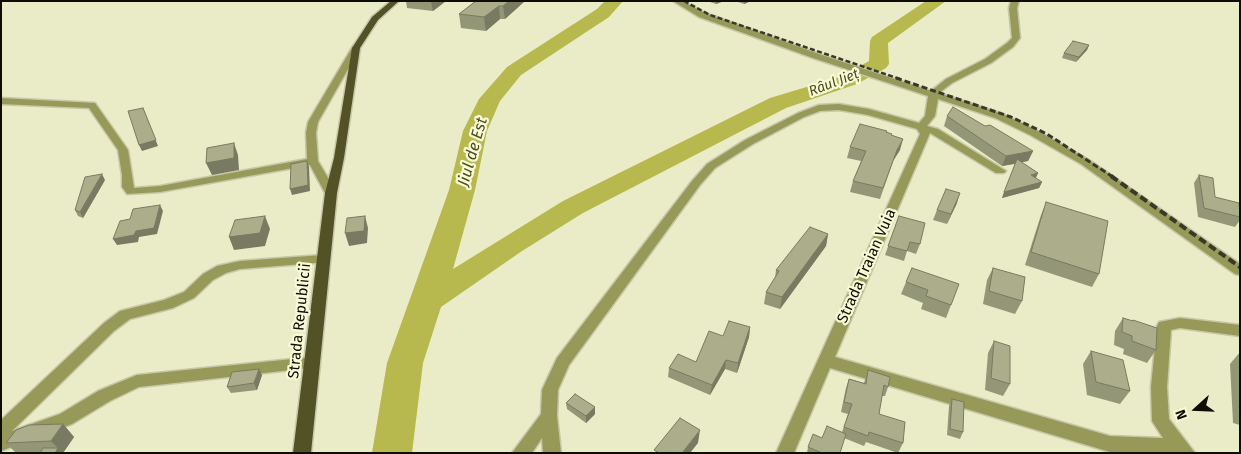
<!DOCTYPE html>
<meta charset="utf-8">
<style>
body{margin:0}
#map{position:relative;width:1241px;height:454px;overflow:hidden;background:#eaecc8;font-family:"Fira Sans",sans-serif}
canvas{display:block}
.frame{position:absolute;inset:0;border:2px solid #0d0d03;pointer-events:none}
.north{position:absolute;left:1171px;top:384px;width:50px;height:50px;-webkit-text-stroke:4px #f8fad5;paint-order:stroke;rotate:250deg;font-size:14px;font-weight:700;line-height:20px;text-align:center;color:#0d0d03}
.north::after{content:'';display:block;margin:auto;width:18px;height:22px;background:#0d0d03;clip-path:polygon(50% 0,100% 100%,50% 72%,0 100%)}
</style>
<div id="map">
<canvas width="1241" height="454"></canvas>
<div class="frame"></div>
<div class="north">N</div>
</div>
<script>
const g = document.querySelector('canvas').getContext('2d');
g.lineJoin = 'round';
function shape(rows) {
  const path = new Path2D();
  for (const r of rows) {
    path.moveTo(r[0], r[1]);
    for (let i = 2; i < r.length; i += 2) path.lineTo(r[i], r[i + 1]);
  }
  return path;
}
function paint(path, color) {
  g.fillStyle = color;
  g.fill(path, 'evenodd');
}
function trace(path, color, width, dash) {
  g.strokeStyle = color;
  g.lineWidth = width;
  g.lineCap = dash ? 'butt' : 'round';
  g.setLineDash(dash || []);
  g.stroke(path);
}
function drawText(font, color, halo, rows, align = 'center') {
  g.font = font + ' "Fira Sans",sans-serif';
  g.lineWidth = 4.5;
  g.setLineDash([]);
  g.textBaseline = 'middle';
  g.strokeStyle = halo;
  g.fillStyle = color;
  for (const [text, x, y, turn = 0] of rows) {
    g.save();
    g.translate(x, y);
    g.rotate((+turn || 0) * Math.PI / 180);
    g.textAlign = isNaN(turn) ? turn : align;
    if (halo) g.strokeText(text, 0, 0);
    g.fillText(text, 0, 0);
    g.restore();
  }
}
paint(shape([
 [605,1,623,1,609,17,521,75,500,101,487,131,475,190,453,269,563,201,770,98,843,76,869,61,870,41,872,37,926,1,946,1,888,43,889,64,886,68,857,84,786,108,583,213,522,251,441,307,423,363,412,453,372,453,387,363,449,190,463,131,479,99,507,67,597,9,605,1]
]), '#b7b84d');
const minor = shape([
 [673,1,682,1,705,13,819,54,931,91,946,79,985,59,1007,43,1012,38,1009,8,1011,1,1019,1,1017,8,1020,38,1013,47,991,63,952,83,939,93,1003,114,1038,131,1089,160,1240,264,1240,275,1235,274,1081,164,1030,135,995,118,938,99,935,116,927,126,938,129,1006,171,1004,173,996,173,930,133,835,357,1110,436,1161,438,1163,438,1152,421,1151,387,1157,326,1159,322,1180,318,1240,325,1240,336,1180,328,1171,330,1167,387,1169,419,1195,453,1110,452,830,368,794,453,776,453,920,134,917,129,868,115,839,110,820,111,804,117,753,144,715,168,700,185,569,365,558,390,557,416,561,453,543,453,542,438,532,453,512,453,541,414,542,390,557,358,692,181,707,164,745,140,798,113,819,105,839,104,869,109,919,123,925,116,928,96,813,58,699,17,673,1],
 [353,46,360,48,318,122,316,133,318,161,337,193,331,197,325,193,310,165,160,192,127,194,122,187,122,175,118,150,89,108,1,104,1,98,95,103,128,150,134,188,160,186,307,159,306,133,308,122,353,46],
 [323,255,328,256,330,259,328,262,240,269,226,273,213,280,194,298,173,308,130,319,114,331,12,431,60,414,98,391,137,375,312,357,318,359,320,363,318,367,139,387,110,401,72,424,1,451,1,420,104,323,120,311,164,300,184,292,203,274,217,266,240,261,323,255]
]);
const major = shape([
 [391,1,399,1,378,20,360,48,344,158,337,193,311,453,293,453,325,193,334,158,352,48,372,17,391,1]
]);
trace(minor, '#c7c8a8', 3);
trace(major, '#c7c8a8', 3);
paint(minor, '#979959');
paint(major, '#525226');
trace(shape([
 [684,1,710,15,900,79]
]), '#39392a', 2.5, [5, 2.5]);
trace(shape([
 [896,78,1011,117,1047,134,1113,177]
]), '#39392a', 3, [6, 3]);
trace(shape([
 [1111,176,1240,267]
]), '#39392a', 4, [8, 4]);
paint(shape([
 [406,1,446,1,433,11,407,8],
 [476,1,525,1,505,19,500,19,486,31,461,28,459,14],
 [707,1,724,1,716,4],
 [735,1,751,1,744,4],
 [1089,45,1087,50,1076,62,1062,58,1064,53],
 [947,116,985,126,1033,151,1028,161,1021,162,1038,173,1036,178,1042,182,1039,188,1002,198,1015,164,1002,166,944,126],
 [887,132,891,136,900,150,893,161,880,199,850,192,853,181,861,161,847,158,850,147],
 [1199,175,1215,197,1240,209,1240,220,1235,227,1198,217,1194,183],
 [105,180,83,218,78,216,75,210],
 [957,203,947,224,933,220,937,210],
 [1046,203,1099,274,1092,287,1025,265,1041,215],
 [899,216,920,244,916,254,907,251,904,261,885,255],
 [828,234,826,246,780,309,764,304,766,292,775,278,776,270],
 [912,268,951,305,946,318,921,309,923,303,901,294],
 [993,268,1022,301,1015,314,983,304,987,280],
 [1123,318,1132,321,1133,320,1156,350,1147,363,1123,354,1124,349,1114,345,1115,331],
 [750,327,749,337,737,373,725,369,710,395,668,377,669,368,696,362,723,336],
 [994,341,1010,384,1003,396,985,390,988,353],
 [1091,351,1130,391,1120,404,1087,395,1083,364],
 [1240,352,1240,425,1233,423,1230,364],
 [868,370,888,387,885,396,882,396,879,414,903,443,898,453,866,442,864,446,844,438,840,453,807,453,808,447,822,438,842,432,848,414,841,412,846,388,849,379,864,383],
 [262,375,257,390,231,393,227,387],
 [952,399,963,432,960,439,947,435,949,406],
 [566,403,595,407,595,414,586,423,567,409],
 [63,424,74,437,63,453,16,453,6,443]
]), '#949678');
paint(shape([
 [431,1,446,1,433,11],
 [509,1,525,1,505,19,503,6],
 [716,1,724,1,716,4],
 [744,1,751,1,744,4],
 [499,6,500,19,486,31,484,17],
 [1089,45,1087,50,1076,62,1079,57],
 [143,108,158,146,142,151,139,145],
 [903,139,900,150,893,161,880,199,897,150],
 [234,143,238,155,239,170,212,175,206,163],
 [1033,151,1028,161,1002,166,1006,156],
 [307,161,309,167,310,191,292,195,290,189],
 [1038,173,1035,179,1031,175],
 [102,174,105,180,83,218,80,212],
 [1042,182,1039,188,1002,198,1004,192],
 [960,193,957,203,947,224,951,214],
 [160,205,163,211,157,234,139,237,138,242,117,245,113,239,136,231],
 [265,216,270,229,265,246,234,250,229,237],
 [365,216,368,228,367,243,349,246,345,233],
 [828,234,826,246,780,309,782,297],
 [750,327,749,337,737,373,738,363],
 [726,360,725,369,710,395,712,385],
 [259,369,262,375,257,390,254,383],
 [595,407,595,414,586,423,586,416],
 [63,424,74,437,63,453,55,453,58,448,51,441],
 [700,430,698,443,690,453,682,453]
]), '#787a61');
const building = shape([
 [476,1,509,1,503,6,499,6,484,17,459,14,476,1],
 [1073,41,1089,45,1079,57,1064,53,1073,41],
 [953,107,985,126,990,125,1033,151,1006,156,947,116,953,107],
 [143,108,156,140,139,145,128,111,143,108],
 [860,124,887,131,886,132,892,134,891,135,903,139,897,150,883,188,853,181,866,151,850,147,860,124],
 [234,143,234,158,206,163,207,148,234,143],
 [1017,159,1038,173,1031,175,1042,182,1004,192,1017,159],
 [307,161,308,185,290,189,291,164,307,161],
 [102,174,80,212,75,210,85,177,102,174],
 [1199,175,1213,178,1215,197,1239,203,1240,217,1204,208,1199,175],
 [946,189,960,193,951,214,937,210,946,189],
 [1046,202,1108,221,1099,274,1031,252,1046,202],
 [160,205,154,228,136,231,134,235,113,239,120,221,130,219,133,209,160,205],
 [265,216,260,233,229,237,235,220,265,216],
 [365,216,364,231,345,233,347,218,365,216],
 [899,216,925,223,920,244,910,242,907,251,888,246,899,216],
 [810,227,828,234,782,297,766,292,779,271,776,270,810,227],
 [912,268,959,284,951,305,926,296,928,290,906,282,912,268],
 [993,268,1025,277,1022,301,989,291,993,268],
 [1123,318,1133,321,1133,320,1157,328,1156,350,1132,341,1132,336,1122,332,1123,318],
 [729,321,750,327,738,363,726,360,712,385,669,368,678,354,696,362,709,331,723,336,729,321],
 [994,341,1010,346,1010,384,991,378,994,341],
 [1091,351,1123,360,1130,391,1096,382,1091,351],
 [259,369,254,383,227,387,232,372,259,369],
 [868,370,890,377,888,387,884,385,879,414,905,422,903,443,869,432,868,436,844,427,852,404,844,402,849,379,866,384,868,370],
 [575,394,595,407,586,416,566,403,575,394],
 [952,399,964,402,963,432,950,429,952,399],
 [680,418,700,430,682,453,659,453,654,450,680,418],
 [63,424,51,441,6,443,16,430,29,425,63,424],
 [827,426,846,434,840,453,822,453,808,447,813,434,822,438,827,426],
 [43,448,58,448,55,453,40,453,43,448]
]);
paint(building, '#acae8b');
trace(building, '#787a61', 1);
drawText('italic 14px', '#4b4c20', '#f8fad5', [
 ["Râul Jieț",834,83,-21]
]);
drawText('15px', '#0d0d03', '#f8fad5', [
 ["Strada Traian Vuia",867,266,-66],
 ["Strada Republicii",300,321,-84]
]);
drawText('italic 16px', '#4b4c20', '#f8fad5', [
 ["Jiul de Est",473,152,-74]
]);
</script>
